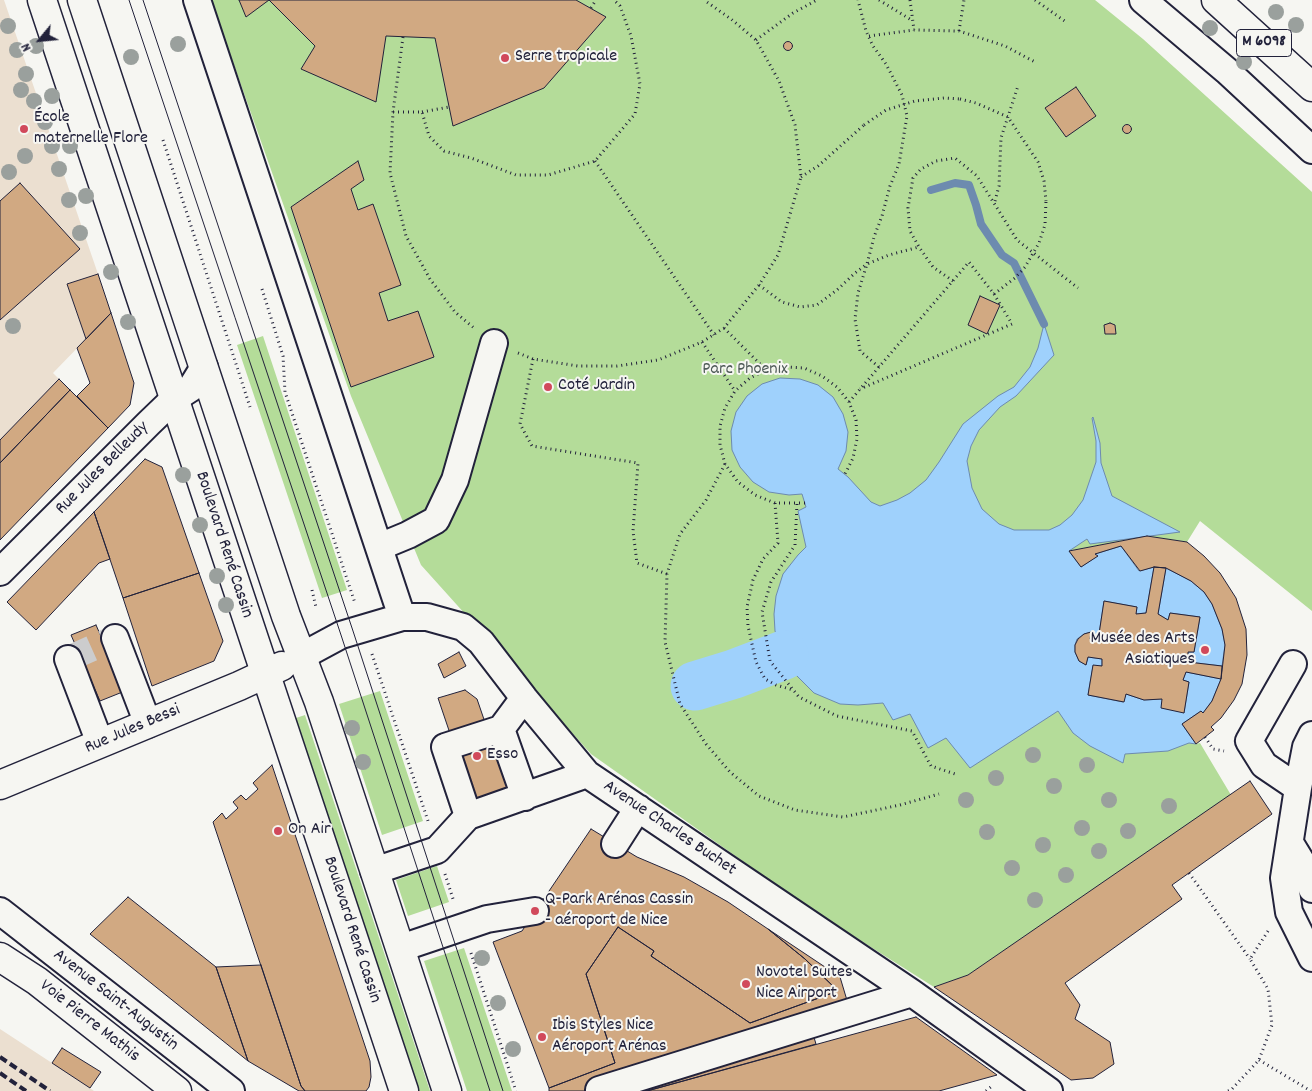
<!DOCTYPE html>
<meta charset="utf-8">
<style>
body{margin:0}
#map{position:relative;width:1312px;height:1091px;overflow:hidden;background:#f6f6f2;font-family:Dekko,sans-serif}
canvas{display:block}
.north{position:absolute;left:15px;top:15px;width:50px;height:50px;-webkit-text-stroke:4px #f6f6f2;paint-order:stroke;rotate:242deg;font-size:14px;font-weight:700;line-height:20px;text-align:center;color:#22223b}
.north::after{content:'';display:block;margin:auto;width:18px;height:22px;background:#22223b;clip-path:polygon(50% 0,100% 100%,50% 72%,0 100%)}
</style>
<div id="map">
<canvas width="1312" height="1091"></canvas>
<div class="north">N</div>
</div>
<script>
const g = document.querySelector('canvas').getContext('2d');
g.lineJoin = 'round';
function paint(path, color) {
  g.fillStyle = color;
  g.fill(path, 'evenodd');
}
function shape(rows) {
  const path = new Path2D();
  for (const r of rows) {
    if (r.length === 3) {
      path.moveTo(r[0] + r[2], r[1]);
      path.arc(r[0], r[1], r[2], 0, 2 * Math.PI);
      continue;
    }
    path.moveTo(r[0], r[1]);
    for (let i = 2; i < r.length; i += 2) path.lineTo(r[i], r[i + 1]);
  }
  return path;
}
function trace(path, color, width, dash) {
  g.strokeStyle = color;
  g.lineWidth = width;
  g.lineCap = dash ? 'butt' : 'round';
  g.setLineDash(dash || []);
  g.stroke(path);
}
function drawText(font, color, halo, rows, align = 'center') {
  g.font = font + ' Dekko,sans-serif';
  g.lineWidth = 4;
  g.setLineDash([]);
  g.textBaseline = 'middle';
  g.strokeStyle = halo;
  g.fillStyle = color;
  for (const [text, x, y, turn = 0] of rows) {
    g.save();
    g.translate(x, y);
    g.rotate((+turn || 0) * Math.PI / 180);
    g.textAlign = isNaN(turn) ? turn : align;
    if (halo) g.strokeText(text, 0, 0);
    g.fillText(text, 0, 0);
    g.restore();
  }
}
paint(shape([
 [0,0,4,0,98,274,67,284,86,339,53,373,108,428,0,540],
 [0,1029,52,1063,62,1048,100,1072,90,1088,94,1091,0,1091]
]), '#ebdfd0');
paint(shape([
 [211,0,1095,0,1143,39,1312,192,1312,611,1200,521,1187,542,1147,536,1069,551,1081,567,1097,556,1095,554,1121,546,1139,571,1154,567,1137,607,1104,601,1099,634,1090,639,1091,632,1084,634,1077,639,1075,645,1075,652,1079,661,1086,665,1088,657,1093,666,1088,695,1123,702,1162,699,1196,744,1200,743,1231,795,968,975,934,987,809,908,591,754,421,565,351,396],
 [263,336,347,590,322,598,237,345],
 [380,691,423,821,382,835,339,704],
 [305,715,430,1091,417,1091,293,719],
 [437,866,449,902,408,916,396,880],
 [464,948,512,1091,467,1091,424,961]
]), '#b4dc99');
const water = shape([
 [1044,324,1054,355,1016,396,1000,407,979,430,971,446,967,461,972,488,982,509,999,524,1014,530,1049,530,1060,525,1072,515,1083,500,1096,462,1096,441,1092,418,1093,417,1100,443,1101,463,1112,496,1180,532,1090,544,1087,539,1069,551,1081,567,1097,556,1095,554,1121,546,1139,571,1154,567,1146,613,1136,614,1137,607,1104,601,1099,634,1107,636,1103,641,1090,639,1091,632,1084,634,1077,639,1075,645,1075,652,1079,661,1086,665,1088,657,1102,659,1102,666,1093,666,1088,695,1123,702,1126,694,1144,700,1162,699,1184,713,1189,682,1183,680,1186,672,1221,679,1212,701,1203,713,1201,711,1182,724,1196,744,1189,743,1168,751,1125,754,1123,763,1090,746,1073,733,1058,711,970,768,946,738,928,748,910,714,893,720,883,703,858,705,840,704,814,693,794,673,782,652,775,631,774,614,776,596,783,574,798,555,806,547,798,511,806,507,802,494,789,495,769,492,753,482,740,467,732,450,731,431,736,412,747,396,762,384,780,378,800,379,818,385,833,397,843,414,848,432,846,451,838,469,848,477,871,502,880,506,897,500,910,493,926,480,939,462,963,424,998,396,1014,387,1030,367,1038,348,1044,324],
 [1166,568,1191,581,1204,592,1212,604,1222,629,1225,645,1222,666,1188,662,1188,652,1194,652,1200,617,1170,613,1168,620,1158,614,1166,568]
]);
paint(water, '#9fd1fc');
trace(water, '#6d8baf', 1);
trace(shape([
 [931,190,955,183,969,185,976,205,981,224,1002,255,1014,263,1044,324]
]), '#6d8baf', 8);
trace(shape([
 [695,686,734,674,784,655]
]), '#9fd1fc', 49);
const building = shape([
 [239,0,576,0,606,17,544,88,453,126,435,38,386,36,376,102,301,69,315,46,269,0,246,17,239,0],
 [788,46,4.5],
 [1076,87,1096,116,1066,137,1045,108,1076,87],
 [1127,129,4.5],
 [358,161,364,180,351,189,358,210,373,204,401,285,379,293,388,321,418,311,434,357,351,387,291,207,358,161],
 [20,183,80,249,0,320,0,201,20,183],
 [98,274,111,313,86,339,67,284,98,274],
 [980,296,1000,305,987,334,968,325,980,296],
 [111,313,134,383,130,405,108,428,77,396,90,383,77,348,111,313],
 [1110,323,1115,325,1116,334,1105,334,1104,325,1110,323],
 [59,379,70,390,0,463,0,440,59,379],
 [70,390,108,428,0,540,0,463,70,390],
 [145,459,162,467,199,573,123,598,94,512,145,459],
 [94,512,110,559,99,563,36,630,7,602,94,512],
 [1147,536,1187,542,1204,556,1220,573,1236,598,1246,629,1247,655,1242,684,1234,700,1221,718,1211,727,1214,730,1196,744,1182,724,1201,711,1203,713,1212,701,1221,679,1225,645,1222,629,1212,604,1204,592,1191,581,1166,568,1154,567,1140,571,1121,546,1095,554,1098,556,1081,567,1069,551,1147,536],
 [1154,567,1166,568,1158,614,1168,620,1170,613,1200,617,1194,652,1188,652,1188,662,1222,666,1221,679,1186,672,1183,680,1189,682,1184,713,1161,708,1162,699,1144,700,1126,694,1124,702,1088,695,1093,665,1102,666,1102,659,1088,657,1086,665,1079,661,1075,652,1075,645,1078,639,1084,634,1091,632,1090,639,1103,641,1107,636,1099,634,1104,601,1137,607,1136,614,1146,613,1154,567],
 [199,573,223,641,214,661,152,686,123,598,199,573],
 [96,625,125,691,100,701,71,635,96,625],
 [459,652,466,666,444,678,438,664,459,652],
 [465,690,477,699,516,813,481,825,438,698,465,690],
 [272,765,370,1061,371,1077,369,1087,366,1091,305,1091,301,1086,213,822,222,813,226,819,238,808,233,802,241,795,246,800,258,789,253,783,272,765],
 [1250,781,1272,814,1172,885,1182,899,1065,983,1080,1005,1075,1019,1110,1042,1114,1064,1093,1078,1071,1080,934,987,968,975,1250,781],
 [591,829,637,857,684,877,728,902,768,929,805,959,838,991,750,1023,651,956,654,951,618,927,586,974,615,1063,549,1088,493,942,522,931,591,829],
 [128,897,216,967,248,1061,90,934,128,897],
 [618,927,654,951,651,956,750,1023,838,991,805,959,768,929,840,977,849,1007,809,1021,816,1044,647,1091,549,1091,549,1088,615,1063,586,974,618,927],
 [261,965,301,1086,305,1091,299,1091,248,1061,216,967,261,965],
 [916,1017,997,1075,939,1091,647,1091,916,1017],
 [62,1048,101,1072,90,1088,52,1063,62,1048]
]);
paint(building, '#d1a982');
trace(building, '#22223b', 1);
trace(shape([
 [68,659,115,638]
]), '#cccccd', 26, [26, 13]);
const minor = shape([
 [197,0,402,617],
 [1143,0,1227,71,1312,150],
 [379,547,408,535,436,520,455,480,494,343],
 [0,572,149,423,174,399,191,388,204,367],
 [115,638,148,724],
 [302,656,341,635,402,617,427,617,463,627,481,642,524,698,587,774,912,993,1049,1091],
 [68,659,100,743],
 [1293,664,1249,741,1264,765,1298,788],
 [501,729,525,797],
 [1312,735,1306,747,1298,788,1284,878,1289,912,1312,958],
 [468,816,445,747,501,729,524,698],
 [1290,843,1307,871,1312,889],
 [615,844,638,808],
 [374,871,437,850,468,816,587,774],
 [0,911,231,1091],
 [401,948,487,919,535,911],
 [599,1090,912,993]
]);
const major = shape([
 [42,0,404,1091],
 [82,0,286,616,319,702,447,1091],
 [1216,0,1312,87],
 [0,785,239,686,282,666],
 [0,957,37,981,177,1091]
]);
trace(minor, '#22223b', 30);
trace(major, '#22223b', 31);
trace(shape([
 [879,0,913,21],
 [910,0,914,30],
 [1035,0,1066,22],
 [591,8,596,0],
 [959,31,964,0],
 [869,36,914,30,959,31,1005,46,1035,62],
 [403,37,393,112,390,173,406,236,430,279,455,312,474,328],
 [756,40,793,13,817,0],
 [960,99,976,103,1008,117,1038,162,1044,181,1046,201],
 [393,112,422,112,429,136,444,151,471,158,516,175,548,175,595,161,635,114,640,84,631,36,620,6,614,0],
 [422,112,449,107],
 [163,140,250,407],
 [595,161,714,335],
 [801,177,818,166,864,125],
 [995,201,999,186,1001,138,1018,86],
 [953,281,933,267,919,247,910,231,908,208,913,178,921,169,936,161,955,158,977,176,1017,240,1078,288],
 [759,285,782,302,800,307,817,305,837,290,855,273,867,264,874,237,882,216,890,186,899,164,907,116,902,95,886,64,873,46,866,31,858,0],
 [262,289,283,356,285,392,355,603],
 [724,328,766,370],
 [702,342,735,391],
 [518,353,533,359,578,366,617,366,658,360,702,342,724,328,759,285,778,255,801,177,795,125,779,81,756,40,731,19,704,0],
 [533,359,520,424,532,446,638,463,633,531,637,563,667,574],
 [879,367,860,351,855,319,858,293,867,264,889,255,919,247],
 [849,402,969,262,994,294,1012,324,860,389],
 [725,464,706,500,680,534,667,574,665,642,680,704,706,744,730,772,759,796,795,810,843,817,900,805,939,794],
 [775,503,778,543,763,559,753,580,747,607,748,626,756,662,765,679,776,685,793,690],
 [805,503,775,503,755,495,738,482,725,464,720,445,720,426,725,408,735,391,750,378,766,370,785,367,804,368,822,376,837,387,849,402,856,420,857,439,853,458,845,474],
 [797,504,795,545,771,582,762,612,770,661,799,697,837,716,912,731,931,766,958,775],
 [312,590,316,607],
 [372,654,428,821],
 [1205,737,1213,749,1224,751],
 [1189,873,1250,959],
 [445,874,454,902],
 [471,953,516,1091],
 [1259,1060,1311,1091],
 [986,1091,993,1085],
 [1228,1091,1231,1090,1259,1060,1272,1025,1268,989,1250,959,1268,931]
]), '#22223b', 3, [1, 4]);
trace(minor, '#f6f6f2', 26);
trace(major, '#f6f6f2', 28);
trace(shape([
 [129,0,341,635,490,1091],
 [143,0,353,631,503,1091]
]), '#22223b', 1);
trace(shape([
 [0,1057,50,1091],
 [0,1073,26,1091]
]), '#22223b', 4, [8, 4]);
trace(shape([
 [864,125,886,110,915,101,944,98,960,99],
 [994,294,1015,278,1025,267,1039,243,1045,225,1046,201]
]), '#22223b', 3, [1, 4]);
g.fillStyle = '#9aa09d';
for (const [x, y] of [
 [1276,12],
 [1296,25],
 [8,26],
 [1210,28],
 [178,44],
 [36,46],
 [17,50],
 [131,57],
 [1244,62],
 [26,74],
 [21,90],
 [52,96],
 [34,101],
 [45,122],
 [52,146],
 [70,146],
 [25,156],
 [59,169],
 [9,172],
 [86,196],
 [69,200],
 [80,233],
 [111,272],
 [128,322],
 [13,326],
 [183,475],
 [200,525],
 [217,576],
 [226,605],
 [352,728],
 [1033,755],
 [363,762],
 [1087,765],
 [996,778],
 [1054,786],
 [966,800],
 [1109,800],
 [1169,806],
 [1082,828],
 [1128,831],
 [987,832],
 [1043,845],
 [1099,851],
 [1012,868],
 [1066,875],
 [1035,900],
 [482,958],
 [498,1003],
 [513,1049]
]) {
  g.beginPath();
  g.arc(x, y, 8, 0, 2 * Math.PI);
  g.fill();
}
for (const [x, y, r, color] of [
 [505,58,5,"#d1495b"],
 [24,129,5,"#d1495b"],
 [548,387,5,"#d1495b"],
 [1205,650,5,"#d1495b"],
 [477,756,5,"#d1495b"],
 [278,831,5,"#d1495b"],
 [535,911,5,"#d1495b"],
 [746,984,5,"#d1495b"],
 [542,1037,5,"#d1495b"]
]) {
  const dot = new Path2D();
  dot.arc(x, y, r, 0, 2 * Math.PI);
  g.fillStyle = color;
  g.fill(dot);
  trace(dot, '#f6f6f2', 2);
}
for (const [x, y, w] of [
 [1264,43,55]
]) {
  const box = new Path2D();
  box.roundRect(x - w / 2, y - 13.5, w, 27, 4);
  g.fillStyle = '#f6f6f2';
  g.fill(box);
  trace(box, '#22223b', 1);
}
drawText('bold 16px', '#22223b', null, [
 ["M 6098",1264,43]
]);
drawText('18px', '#22223b', '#f6f6f2', [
 ["Serre tropicale",515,58],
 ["École",34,119],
 ["maternelle Flore",34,140],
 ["Coté Jardin",558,387],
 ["Musée des Arts",1195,640,"right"],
 ["Asiatiques",1195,661,"right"],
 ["Esso",487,756],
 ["On Air",288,831],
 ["Q-Park Arénas Cassin",545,901],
 ["- aéroport de Nice",545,922],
 ["Novotel Suites",756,974],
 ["Nice Airport",756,995],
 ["Ibis Styles Nice",552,1027],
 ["Aéroport Arénas",552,1048]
], 'left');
drawText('18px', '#4e5a57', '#f6f6f2', [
 ["Parc Phoenix",745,371]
]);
drawText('18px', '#22223b', '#f6f6f2', [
 ["Rue Jules Belleudy",103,469,-45],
 ["Boulevard René Cassin",223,545,72],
 ["Rue Jules Bessi",133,730,-23],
 ["Avenue Charles Buchet",669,829,34],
 ["Boulevard René Cassin",351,930,72],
 ["Avenue Saint-Augustin",115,1001,38],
 ["Voie Pierre Mathis",89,1022,38]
]);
</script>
